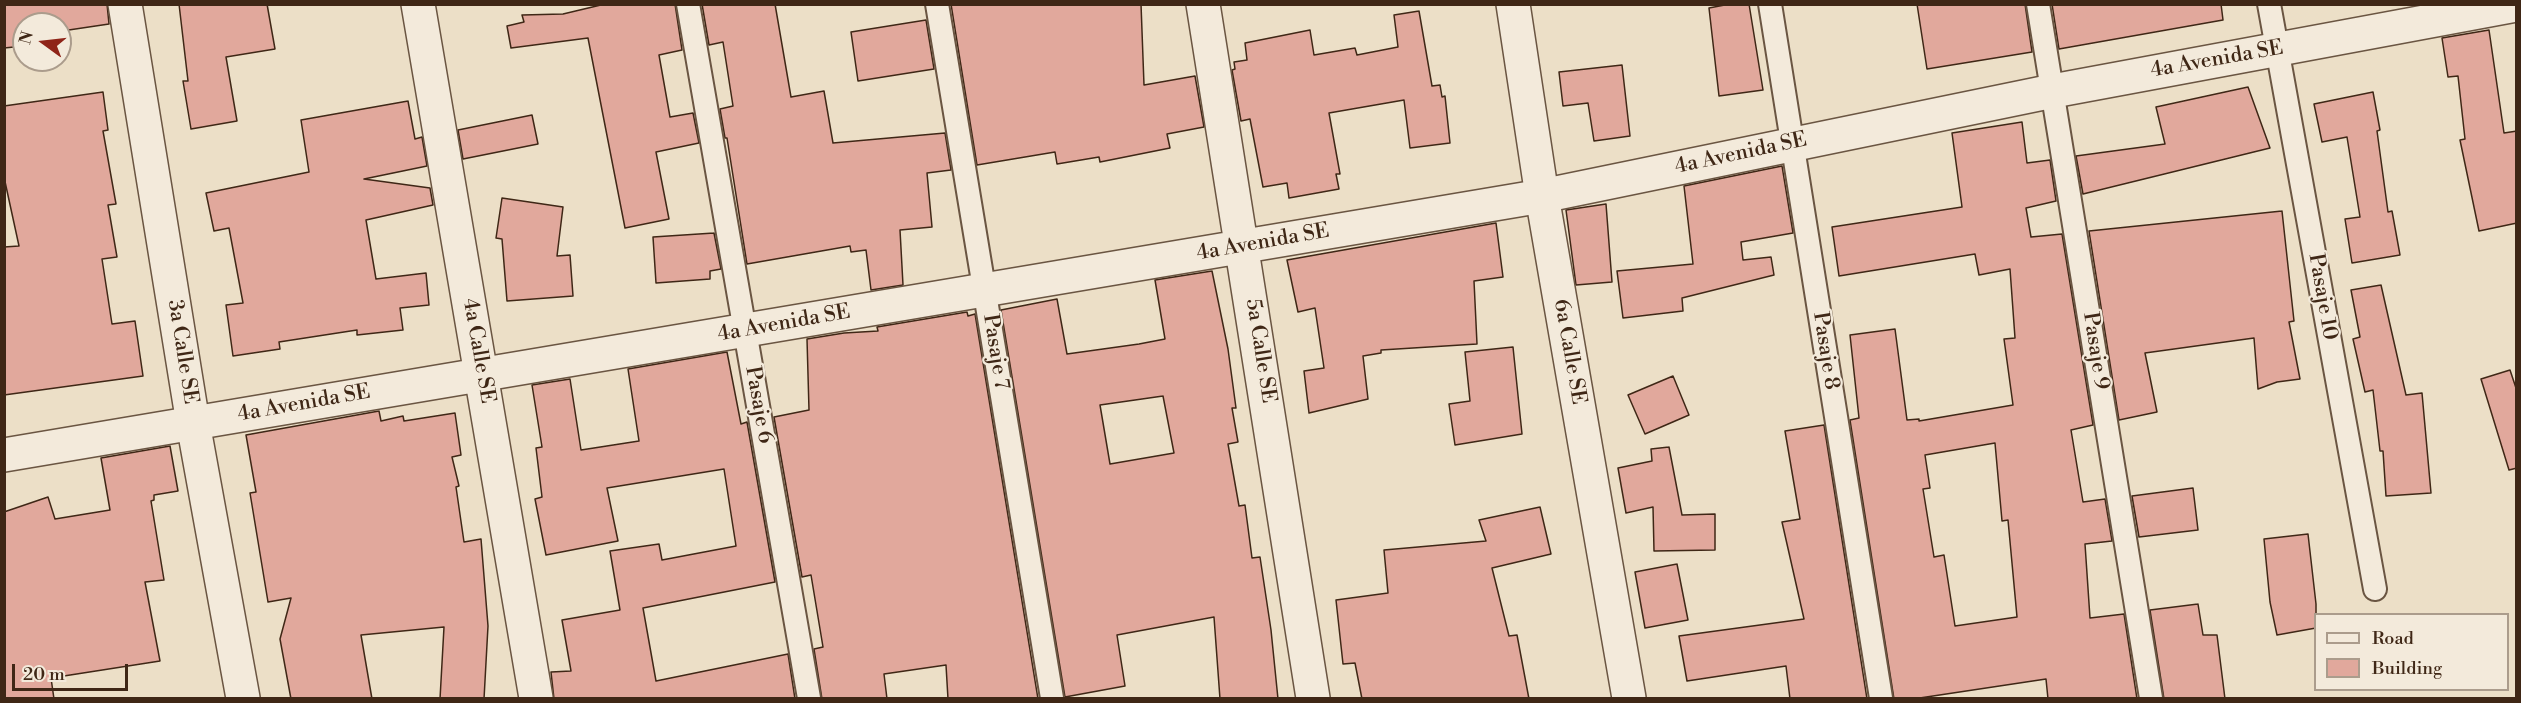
<!DOCTYPE html>
<style>
body{margin:0}
#map{position:relative;width:2521px;height:703px;overflow:hidden;background:#ecdfc7;font-family:"Libre Bodoni",serif}
canvas{display:block}
.frame{position:absolute;inset:0;border:6px solid #3f2716;pointer-events:none}
.legend{position:absolute;left:2314px;top:613px;width:195px;height:78px;box-sizing:border-box;background:#f3eadb;border:2px solid #ab9c8c;margin:0;padding:8px 10px;list-style:none;font-size:18px;color:#3f2716}
.legend li{display:flex;align-items:center;gap:12px;height:30px}
.legend b{width:30px;border:2px solid #ab9c8c}
.north{position:absolute;left:12px;top:12px;width:60px;height:60px;box-sizing:border-box;background:#f3eadb;border:2px solid #ab9c8c;border-radius:50%;rotate:285deg;font-size:16px;font-weight:700;line-height:24px;text-align:center;color:#3f2716}
.north::after{content:'';display:block;margin:auto;width:21px;height:27px;background:#8f2418;clip-path:polygon(50% 0,100% 100%,50% 72%,0 100%)}
.scale{position:absolute;left:12px;top:664px;width:116px;height:27px;box-sizing:border-box;border:3px solid #3f2716;border-top:0;padding-left:8px;font-size:18px;line-height:21px;white-space:nowrap;color:#3f2716;-webkit-text-stroke:4px #f3eadb;paint-order:stroke}
</style>
<div id="map">
<canvas width="2521" height="703"></canvas>
<div class="frame"></div>
<ul class="legend">
<li><b style="height:8px;background:#f3eadb"></b>Road</li>
<li><b style="height:16px;background:#e1a89c"></b>Building</li>
</ul>
<div class="north">N</div>
<div class="scale">20 m</div>
</div>
<script>
const g = document.querySelector('canvas').getContext('2d');
g.lineJoin = 'round';
function paint(path, color) {
  g.fillStyle = color;
  g.fill(path, 'evenodd');
}
function shape(rows) {
  const path = new Path2D();
  for (const r of rows) {
    path.moveTo(r[0], r[1]);
    for (let i = 2; i < r.length; i += 2) path.lineTo(r[i], r[i + 1]);
  }
  return path;
}
function trace(path, color, width, dash) {
  g.strokeStyle = color;
  g.lineWidth = width;
  g.lineCap = dash ? 'butt' : 'round';
  g.setLineDash(dash || []);
  g.stroke(path);
}
function drawText(font, color, halo, rows, align = 'center') {
  g.font = font + ' "Libre Bodoni",serif';
  g.lineWidth = 4.5;
  g.setLineDash([]);
  g.textBaseline = 'middle';
  g.strokeStyle = halo;
  g.fillStyle = color;
  for (const [text, x, y, turn = 0] of rows) {
    g.save();
    g.translate(x, y);
    g.rotate((+turn || 0) * Math.PI / 180);
    g.textAlign = isNaN(turn) ? turn : align;
    if (halo) g.strokeText(text, 0, 0);
    g.fillText(text, 0, 0);
    g.restore();
  }
}
const building = shape([
 [4,4,107,4,109,24,62,31,63,42,60,42,60,24,24,24,24,46,4,48,4,4],
 [179,4,267,4,275,49,226,57,237,121,191,129,183,81,188,81,179,4],
 [605,4,675,4,682,50,659,55,670,117,693,113,699,143,656,152,669,219,625,228,588,38,511,48,507,26,524,22,522,15,563,14,605,4],
 [702,4,775,4,791,97,824,91,833,143,945,133,951,170,927,173,932,227,900,230,903,285,871,290,866,250,851,252,850,246,747,264,727,138,725,138,720,109,733,106,723,42,709,45,702,4],
 [951,4,1141,4,1144,85,1195,76,1204,127,1167,134,1170,148,1100,162,1099,157,1057,164,1055,152,977,165,951,4],
 [1730,4,1749,4,1763,90,1719,96,1709,8,1730,4],
 [1917,4,2025,4,2032,52,1927,69,1917,4],
 [2052,4,2221,4,2223,20,2059,49,2052,4],
 [1419,11,1432,86,1440,85,1442,97,1445,96,1450,143,1410,148,1404,100,1329,113,1340,174,1336,174,1339,189,1289,198,1287,183,1263,187,1250,119,1241,121,1232,70,1235,69,1234,62,1247,60,1245,43,1310,30,1314,55,1355,48,1357,55,1398,47,1394,15,1419,11],
 [926,20,934,69,858,81,851,32,926,20],
 [2489,30,2504,133,2517,131,2517,223,2479,231,2460,140,2465,139,2458,76,2448,77,2442,38,2489,30],
 [1622,65,1630,136,1594,141,1588,103,1563,106,1559,72,1622,65],
 [2248,87,2270,148,2083,194,2076,156,2165,144,2156,107,2248,87],
 [103,92,108,130,103,131,116,204,108,205,117,257,102,259,112,324,135,321,143,376,4,395,4,247,19,246,4,177,4,106,103,92],
 [2373,92,2380,130,2377,131,2388,212,2392,211,2400,255,2352,263,2345,219,2360,217,2347,137,2322,142,2314,104,2373,92],
 [408,101,415,139,422,137,427,166,364,179,430,188,433,205,366,220,376,279,426,273,429,305,400,308,403,330,357,335,357,330,279,342,280,349,233,356,226,305,243,303,229,228,214,231,206,193,309,172,301,120,408,101],
 [532,115,538,144,463,159,458,130,532,115],
 [2022,122,2027,163,2050,160,2056,201,2026,208,2031,237,2062,234,2093,425,2071,430,2083,502,2105,499,2112,541,2085,544,2090,618,2124,614,2137,699,2048,699,2046,679,1913,699,1894,699,1850,420,1859,418,1850,335,1895,329,1907,420,1919,419,1919,421,2013,405,2004,339,2015,338,2010,269,1979,275,1975,254,1839,276,1832,227,1962,207,1952,133,2022,122],
 [1995,443,2002,521,2008,520,2017,617,1955,626,1944,555,1934,557,1923,489,1930,488,1925,455,1995,443],
 [1782,166,1793,233,1741,242,1743,260,1771,257,1774,275,1682,298,1683,311,1623,318,1617,271,1693,264,1684,186,1782,166],
 [502,198,563,207,557,256,570,255,573,296,507,301,502,239,496,238,502,198],
 [1606,204,1612,282,1576,285,1566,210,1606,204],
 [2282,211,2294,321,2289,322,2300,379,2277,382,2258,389,2254,338,2145,353,2157,412,2119,420,2089,231,2282,211],
 [1496,223,1503,277,1474,281,1477,344,1381,350,1381,353,1363,356,1368,399,1309,413,1304,371,1324,368,1315,308,1298,312,1287,260,1496,223],
 [714,233,721,269,710,271,710,279,656,283,653,237,714,233],
 [1212,271,1228,349,1236,408,1232,408,1238,442,1228,444,1239,506,1245,505,1252,558,1260,557,1271,630,1278,699,1220,699,1214,617,1117,635,1125,686,1065,697,1001,310,1057,299,1067,354,1139,344,1165,339,1155,280,1212,271],
 [1163,396,1174,453,1110,464,1100,405,1163,396],
 [2381,285,2406,395,2422,393,2431,493,2386,496,2383,451,2380,451,2373,390,2365,392,2353,339,2360,337,2351,290,2381,285],
 [967,312,968,316,975,314,1038,699,948,699,946,665,884,674,887,699,822,699,814,649,823,647,811,575,802,577,774,417,809,410,807,339,844,333,878,331,877,327,967,312],
 [1513,347,1522,434,1455,445,1449,404,1470,401,1465,352,1513,347],
 [727,352,741,424,747,422,775,582,643,608,656,681,788,654,795,699,554,699,551,672,571,671,562,620,620,610,610,551,659,544,662,560,736,546,724,469,607,488,618,541,546,555,535,499,542,497,536,448,542,447,532,385,570,379,581,450,639,441,628,369,727,352],
 [2510,370,2517,391,2517,468,2509,470,2481,379,2510,370],
 [1673,376,1689,415,1645,434,1628,395,1673,376],
 [379,411,381,421,403,416,404,421,455,413,461,455,452,457,459,486,456,487,464,542,481,539,488,626,484,699,440,699,444,627,361,635,372,699,291,699,280,639,291,598,268,602,250,493,256,492,246,435,379,411],
 [1824,425,1867,699,1790,699,1786,666,1687,681,1679,636,1804,619,1782,522,1800,519,1785,431,1824,425],
 [170,446,178,491,154,495,154,500,151,501,164,580,145,582,160,661,51,678,54,699,4,699,4,512,48,497,55,519,110,510,101,458,170,446],
 [1669,447,1682,515,1715,514,1715,550,1654,551,1653,507,1626,513,1618,468,1652,461,1651,449,1669,447],
 [2193,488,2198,530,2139,537,2132,496,2193,488],
 [1540,507,1551,554,1492,568,1509,636,1517,635,1529,699,1362,699,1355,663,1343,664,1336,600,1388,593,1384,550,1486,541,1479,520,1540,507],
 [2308,534,2316,604,2316,628,2277,635,2270,602,2264,539,2308,534],
 [1677,564,1688,620,1645,628,1635,572,1677,564],
 [2198,604,2203,635,2217,635,2225,699,2164,699,2150,610,2198,604]
]);
paint(building, '#e1a89c');
trace(building, '#3f2716', 1.5);
const service = shape([
 [688,4,809,698],
 [937,4,1052,698],
 [1770,4,1881,698],
 [2038,4,2151,698],
 [2269,4,2375,589]
]);
const minor = shape([
 [418,4,536,698],
 [1203,4,1313,698],
 [4,455,1542,196,2053,91,2516,5]
]);
const tertiary = shape([
 [125,4,193,423,243,698],
 [1513,4,1542,196,1629,698]
]);
trace(service, '#6a5542', 26);
trace(minor, '#6a5542', 36);
trace(tertiary, '#6a5542', 36);
trace(service, '#f3eadb', 22);
trace(minor, '#f3eadb', 33);
trace(tertiary, '#f3eadb', 33);
drawText('21px', '#3f2716', '#f3eadb', [
 ["4a Avenida SE",2217,60,-10],
 ["4a Avenida SE",1741,154,-12],
 ["4a Avenida SE",1263,243,-10],
 ["Pasaje 10",2322,297,80],
 ["4a Avenida SE",784,324,-10],
 ["4a Calle SE",478,351,80],
 ["5a Calle SE",1260,351,81],
 ["Pasaje 8",1825,351,81],
 ["Pasaje 9",2095,351,81],
 ["3a Calle SE",182,352,81],
 ["Pasaje 7",995,352,81],
 ["6a Calle SE",1569,352,80],
 ["4a Avenida SE",304,404,-10],
 ["Pasaje 6",758,405,80]
]);
</script>
